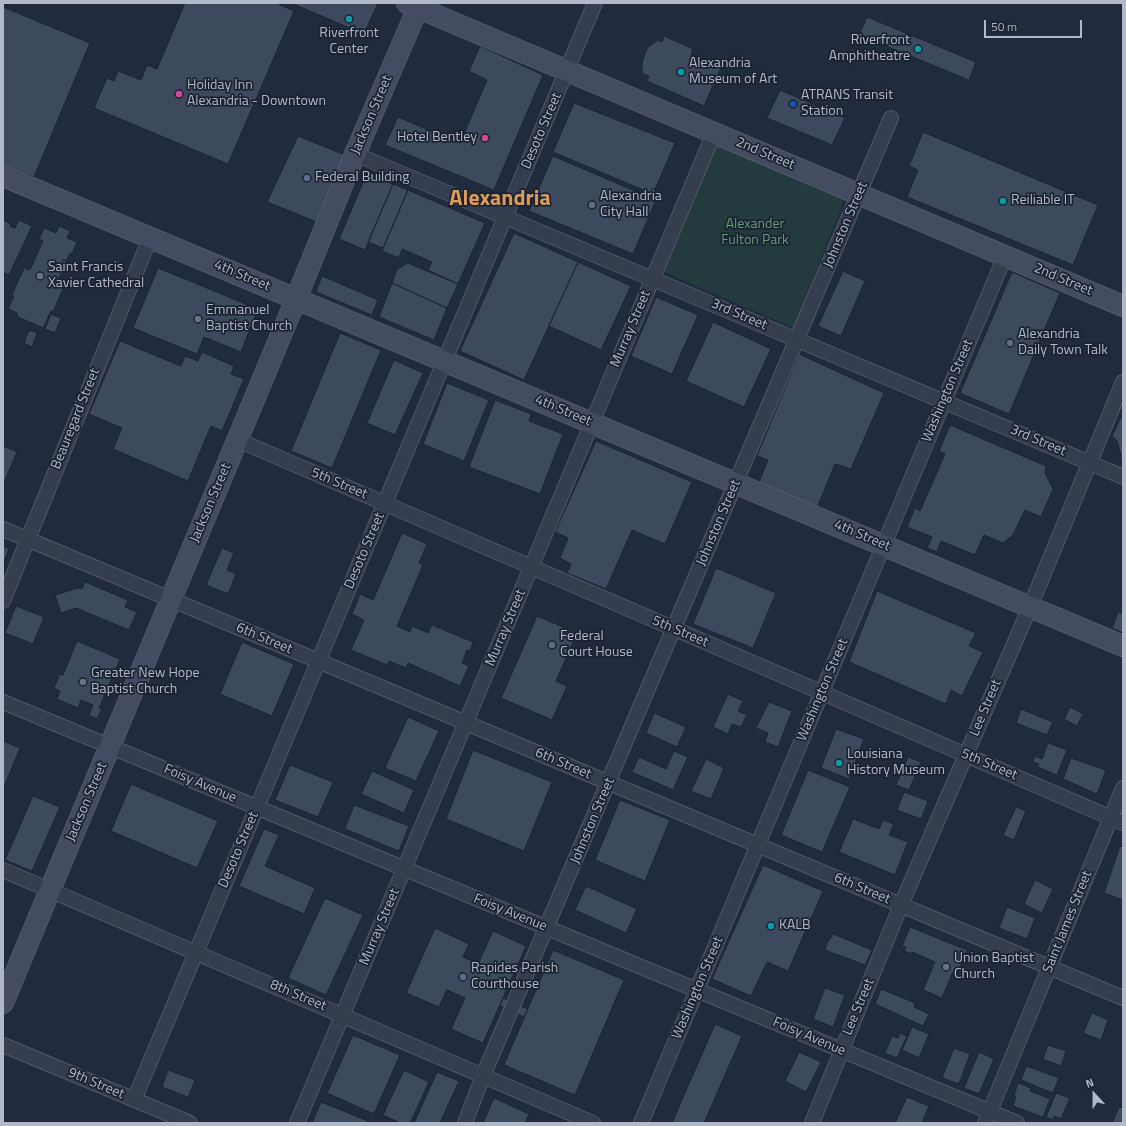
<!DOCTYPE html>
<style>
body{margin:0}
#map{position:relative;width:1126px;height:1126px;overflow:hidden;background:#212b3e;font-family:"Titillium Web",sans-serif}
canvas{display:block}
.frame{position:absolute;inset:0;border:4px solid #b1b9c9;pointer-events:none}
.north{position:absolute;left:1074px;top:1074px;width:40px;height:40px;-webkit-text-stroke:3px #1b2332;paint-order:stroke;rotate:339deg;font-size:11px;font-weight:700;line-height:16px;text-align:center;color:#b1b9c9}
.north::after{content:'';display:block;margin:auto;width:14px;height:18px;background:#b1b9c9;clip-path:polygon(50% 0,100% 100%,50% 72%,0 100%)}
.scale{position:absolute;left:984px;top:20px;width:98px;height:18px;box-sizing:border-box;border:2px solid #b1b9c9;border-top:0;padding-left:5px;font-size:12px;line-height:14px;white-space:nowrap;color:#b1b9c9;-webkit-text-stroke:3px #1b2332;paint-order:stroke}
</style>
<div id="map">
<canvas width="1126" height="1126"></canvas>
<div class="frame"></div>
<div class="north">N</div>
<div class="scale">50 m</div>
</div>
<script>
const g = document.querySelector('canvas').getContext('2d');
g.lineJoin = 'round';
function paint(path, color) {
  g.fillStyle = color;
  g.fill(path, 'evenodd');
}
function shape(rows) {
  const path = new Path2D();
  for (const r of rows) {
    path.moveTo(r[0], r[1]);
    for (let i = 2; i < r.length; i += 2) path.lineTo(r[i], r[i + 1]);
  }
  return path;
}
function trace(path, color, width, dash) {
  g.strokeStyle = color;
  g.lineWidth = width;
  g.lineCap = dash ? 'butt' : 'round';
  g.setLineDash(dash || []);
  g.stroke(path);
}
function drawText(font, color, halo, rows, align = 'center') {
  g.font = font + ' "Titillium Web",sans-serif';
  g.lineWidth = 3.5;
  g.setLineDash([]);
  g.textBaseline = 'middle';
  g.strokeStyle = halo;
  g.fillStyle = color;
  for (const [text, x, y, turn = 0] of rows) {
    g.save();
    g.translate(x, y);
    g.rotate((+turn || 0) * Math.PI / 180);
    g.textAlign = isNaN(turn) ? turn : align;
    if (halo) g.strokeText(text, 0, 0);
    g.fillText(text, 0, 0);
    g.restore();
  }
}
paint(shape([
 [715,135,847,193,794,328,659,270]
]), '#233a3f');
const building = shape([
 [185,3,276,3,294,11,228,164,94,108,107,78,114,81,118,71,141,80,147,65,157,69,185,3],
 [291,3,378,3,364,34,291,3],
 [3,7,90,43,34,177,3,165,3,7],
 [867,17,976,62,969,80,859,35,867,17],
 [664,36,693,49,691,55,721,68,704,106,647,81,649,76,643,74,642,69,642,63,645,53,648,47,658,40,662,42,664,36],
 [480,46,543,75,494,190,385,145,398,117,460,143,487,80,469,71,480,46],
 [780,90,845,118,832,145,767,118,780,90],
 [574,103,675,143,653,194,553,152,574,103],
 [923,132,1098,205,1073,265,907,197,918,170,909,166,923,132],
 [298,136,345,155,317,222,267,202,298,136],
 [553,156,656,200,633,254,529,211,553,156],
 [367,173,393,184,365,250,339,239,367,173],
 [393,184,408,190,383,248,368,242,393,184],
 [408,190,485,223,458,284,428,270,432,262,402,249,399,258,382,251,408,190],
 [3,220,11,224,10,226,15,228,19,220,32,226,9,275,3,272,3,220],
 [59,226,70,231,67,238,77,242,72,254,70,253,57,282,64,286,53,312,51,311,43,328,18,317,17,313,8,309,14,296,12,295,24,268,30,270,43,241,39,239,44,228,56,233,59,226],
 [514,233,578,262,524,380,460,351,514,233],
 [578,262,631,286,601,350,549,326,578,262],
 [408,263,458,284,447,308,392,283,397,269,408,263],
 [158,268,258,309,241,352,204,337,197,354,133,328,158,268],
 [843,271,865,281,841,336,818,326,843,271],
 [1012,272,1060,293,1009,414,960,393,1012,272],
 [322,276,378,300,372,315,316,292,322,276],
 [392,283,447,308,434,340,379,317,392,283],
 [656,297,698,315,672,374,631,356,656,297],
 [51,314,61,318,55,333,45,329,51,314],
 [713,322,771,349,744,407,686,381,713,322],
 [29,330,37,333,32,347,24,343,29,330],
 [340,333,381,350,332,468,291,451,340,333],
 [120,341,181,366,185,356,198,361,202,352,234,366,231,374,244,379,222,431,211,426,188,481,113,449,122,428,89,414,120,341],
 [799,354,884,393,851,469,835,464,817,508,758,485,768,460,757,456,799,354],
 [394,360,423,373,395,435,367,423,394,360],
 [447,383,489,400,464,461,423,444,447,383],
 [495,400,531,414,529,421,563,434,540,494,469,467,495,400],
 [1123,413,1123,462,1121,461,1121,455,1117,441,1112,436,1123,413],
 [950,425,1046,466,1045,473,1053,489,1041,517,1025,510,1013,535,1003,543,984,535,975,555,941,541,937,552,927,548,932,537,907,527,915,508,920,511,945,454,939,451,950,425],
 [596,441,692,482,665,544,632,530,606,589,567,573,571,564,560,558,568,538,555,532,596,441],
 [3,446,17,452,3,485,3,446],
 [402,533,427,544,419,563,423,565,397,626,410,632,412,626,428,633,432,625,473,642,470,651,467,650,462,663,469,666,460,686,408,663,406,668,389,661,387,665,351,650,364,620,352,614,360,594,373,600,402,533],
 [3,546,9,549,3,564,3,546],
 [222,548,234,553,227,570,236,574,228,594,206,585,222,548],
 [716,568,776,593,753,648,693,624,716,568],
 [85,582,128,600,125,607,137,612,129,630,76,608,61,613,55,595,78,588,82,589,85,582],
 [877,591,976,633,969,646,983,652,962,696,951,690,946,704,849,662,877,591],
 [16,606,44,617,33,644,5,633,16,606],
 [1118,612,1123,614,1123,633,1112,628,1118,612],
 [537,616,577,633,556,681,567,686,552,720,501,698,537,616],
 [77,641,120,659,99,708,102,709,97,719,89,715,93,705,81,700,78,708,57,699,60,691,54,688,60,674,63,675,77,641],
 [242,642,294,664,272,716,220,694,242,642],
 [728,694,743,701,738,711,747,715,741,727,732,724,728,734,713,727,728,694],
 [769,702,792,711,778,747,765,742,768,733,756,728,769,702],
 [1070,707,1083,714,1077,726,1064,719,1070,707],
 [1021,709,1053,722,1047,735,1016,723,1021,709],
 [654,713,686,727,677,747,646,733,654,713],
 [408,717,439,731,416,781,385,768,408,717],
 [836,729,864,739,849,779,821,768,836,729],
 [3,741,20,748,4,787,3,786,3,741],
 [1048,743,1067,750,1057,775,1037,767,1039,764,1033,762,1035,756,1042,759,1048,743],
 [473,750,552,782,524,851,446,819,473,750],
 [674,751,688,757,673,790,632,772,639,757,666,769,674,751],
 [908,757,921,762,909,790,896,785,908,757],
 [1071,758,1106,770,1097,794,1063,779,1071,758],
 [706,759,724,768,711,799,691,791,706,759],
 [290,765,333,782,318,817,275,800,290,765],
 [808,770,850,787,822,852,781,835,808,770],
 [372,771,414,790,404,813,361,794,372,771],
 [131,784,218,821,197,868,111,831,131,784],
 [904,792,928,801,921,819,897,810,904,792],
 [33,796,60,807,32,871,5,860,33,796],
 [620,800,670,820,645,881,595,860,620,800],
 [354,805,409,826,399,851,345,829,354,805],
 [1016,807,1026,811,1014,840,1003,835,1016,807],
 [853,819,879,829,883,820,894,824,889,835,908,842,895,875,839,852,853,819],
 [264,829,279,835,265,866,315,888,304,914,239,886,264,829],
 [1120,846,1123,847,1123,900,1104,893,1120,846],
 [763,865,823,891,788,971,767,962,751,996,712,979,763,865],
 [1035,880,1053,889,1042,913,1024,904,1035,880],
 [586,886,637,909,626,933,575,910,586,886],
 [325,898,363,915,326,995,288,978,325,898],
 [1007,907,1035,918,1027,939,999,928,1007,907],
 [910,927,967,950,957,974,953,972,942,998,923,990,935,962,912,952,912,954,904,951,906,947,902,946,910,927],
 [435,928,469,944,463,957,478,964,493,931,526,946,483,1043,451,1029,465,998,447,990,439,1007,406,993,435,928],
 [833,934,872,950,865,965,825,950,827,943,833,934],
 [553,950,624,980,575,1095,504,1065,553,950],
 [825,988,845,995,833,1027,813,1019,825,988],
 [881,989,915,1003,914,1007,929,1014,923,1026,875,1004,881,989],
 [503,998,528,1009,524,1017,500,1006,503,998],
 [1092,1013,1108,1020,1101,1040,1083,1033,1092,1013],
 [715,1024,742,1036,704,1123,672,1123,715,1024],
 [912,1027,929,1034,919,1058,902,1050,912,1027],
 [900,1033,907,1036,897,1058,885,1053,892,1036,898,1038,900,1033],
 [353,1035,400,1055,374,1114,327,1093,353,1035],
 [1048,1045,1066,1051,1061,1066,1043,1059,1048,1045],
 [954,1048,970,1054,959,1084,942,1078,954,1048],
 [799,1052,821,1062,806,1092,785,1081,799,1052],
 [979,1052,994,1059,979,1094,964,1088,979,1052],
 [1026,1066,1059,1078,1053,1093,1021,1080,1026,1066],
 [168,1070,195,1080,188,1097,162,1087,168,1070],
 [404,1070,429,1082,410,1123,400,1123,383,1115,404,1070],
 [437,1072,459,1081,440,1123,414,1123,437,1072],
 [1018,1083,1031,1088,1030,1091,1050,1099,1043,1117,1013,1106,1016,1097,1014,1096,1018,1083],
 [1056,1093,1070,1098,1061,1119,1054,1116,1053,1120,1046,1117,1056,1093],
 [907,1097,929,1106,922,1123,895,1123,907,1097],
 [494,1098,529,1114,525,1123,483,1123,494,1098],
 [321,1102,368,1121,367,1123,312,1123,321,1102],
 [1119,1107,1123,1108,1123,1123,1112,1123,1119,1107]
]);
paint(building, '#3d495d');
trace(building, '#1d2534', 1);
const minor = shape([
 [355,154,1123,477],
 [238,440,1123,823],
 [3,529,1123,998],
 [3,601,150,238],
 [3,702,1017,1123],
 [3,870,593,1123],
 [3,1045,190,1123],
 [134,1100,595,3],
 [297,1123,714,133],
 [465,1123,483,1076,891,118],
 [641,1123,1005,256],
 [812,1123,901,905,1030,607,1123,382],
 [985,1123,1123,788]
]);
const secondary = shape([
 [407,3,1123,306],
 [3,176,1123,646],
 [3,1003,296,299,355,154,420,3]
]);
trace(minor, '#515968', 16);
trace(secondary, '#515968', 22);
trace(minor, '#353e4e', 14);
trace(secondary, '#434c61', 20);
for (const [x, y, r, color] of [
 [349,19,4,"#0f9aa8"],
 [918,49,4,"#0f9aa8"],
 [681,72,4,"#0f9aa8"],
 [179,94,4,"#d1479c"],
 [793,104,4,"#1a4fb4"],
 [485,138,4,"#d1479c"],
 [307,178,4,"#5c6f8a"],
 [1003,201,4,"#0f9aa8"],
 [592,205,4,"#5c6f8a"],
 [40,276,4,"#6b7280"],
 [198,319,4,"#6b7280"],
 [1010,343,4,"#5c6f8a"],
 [552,645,4,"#5c6f8a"],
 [83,682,4,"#6b7280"],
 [839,763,4,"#0f9aa8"],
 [771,926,4,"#0f9aa8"],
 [946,967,4,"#6b7280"],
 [463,977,4,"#5c6f8a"]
]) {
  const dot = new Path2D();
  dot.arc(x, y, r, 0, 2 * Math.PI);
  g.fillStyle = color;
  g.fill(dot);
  trace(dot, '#1b2332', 1.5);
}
drawText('14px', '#b1b9c9', '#1b2332', [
 ["Riverfront",349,34,"center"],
 ["Center",349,50,"center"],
 ["Riverfront",910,41,"right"],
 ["Amphitheatre",910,57,"right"],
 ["Alexandria",689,64],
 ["Museum of Art",689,80],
 ["Holiday Inn",187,86],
 ["Alexandria - Downtown",187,102],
 ["ATRANS Transit",801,96],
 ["Station",801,112],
 ["Hotel Bentley",477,138,"right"],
 ["Federal Building",315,178],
 ["Alexandria",600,197],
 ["City Hall",600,213],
 ["Reiliable IT",1011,201],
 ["Saint Francis",48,268],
 ["Xavier Cathedral",48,284],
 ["Emmanuel",206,311],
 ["Baptist Church",206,327],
 ["Alexandria",1018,335],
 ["Daily Town Talk",1018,351],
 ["Federal",560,637],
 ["Court House",560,653],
 ["Greater New Hope",91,674],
 ["Baptist Church",91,690],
 ["Louisiana",847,755],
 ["History Museum",847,771],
 ["KALB",779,926],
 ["Union Baptist",954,959],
 ["Church",954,975],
 ["Rapides Parish",471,969],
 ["Courthouse",471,985]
], 'left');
drawText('14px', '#b1b9c9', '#1b2332', [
 ["Jackson Street",372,115,-67],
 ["Desoto Street",542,131,-67],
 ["2nd Street",765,154,23],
 ["Johnston Street",846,225,-67],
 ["4th Street",242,276,23],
 ["2nd Street",1063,280,23],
 ["3rd Street",739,315,23],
 ["Murray Street",631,329,-67],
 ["Washington Street",948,391,-67],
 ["4th Street",563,411,23],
 ["Beauregard Street",76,419,-68],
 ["3rd Street",1038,441,23],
 ["5th Street",339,484,23],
 ["Jackson Street",211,503,-67],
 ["Johnston Street",719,523,-67],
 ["4th Street",862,536,23],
 ["Desoto Street",365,551,-67],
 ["Murray Street",506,628,-67],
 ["5th Street",680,632,23],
 ["6th Street",264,639,23],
 ["Washington Street",823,690,-67],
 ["Lee Street",986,708,-67],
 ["6th Street",563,764,23],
 ["5th Street",989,765,23],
 ["Foisy Avenue",200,784,23],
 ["Jackson Street",87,802,-67],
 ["Johnston Street",593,821,-67],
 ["Desoto Street",239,850,-67],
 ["6th Street",862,889,23],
 ["Foisy Avenue",510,913,22],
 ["Saint James Street",1068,922,-68],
 ["Murray Street",380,927,-67],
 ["Washington Street",698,988,-67],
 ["8th Street",298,996,23],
 ["Lee Street",859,1007,-67],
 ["Foisy Avenue",809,1037,23],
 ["9th Street",96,1084,23]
]);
drawText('14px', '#669c76', '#1b2332', [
 ["Alexander",755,225],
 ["Fulton Park",755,241]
]);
drawText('bold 22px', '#dc9b5a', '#1b2332', [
 ["Alexandria",500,200]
]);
</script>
